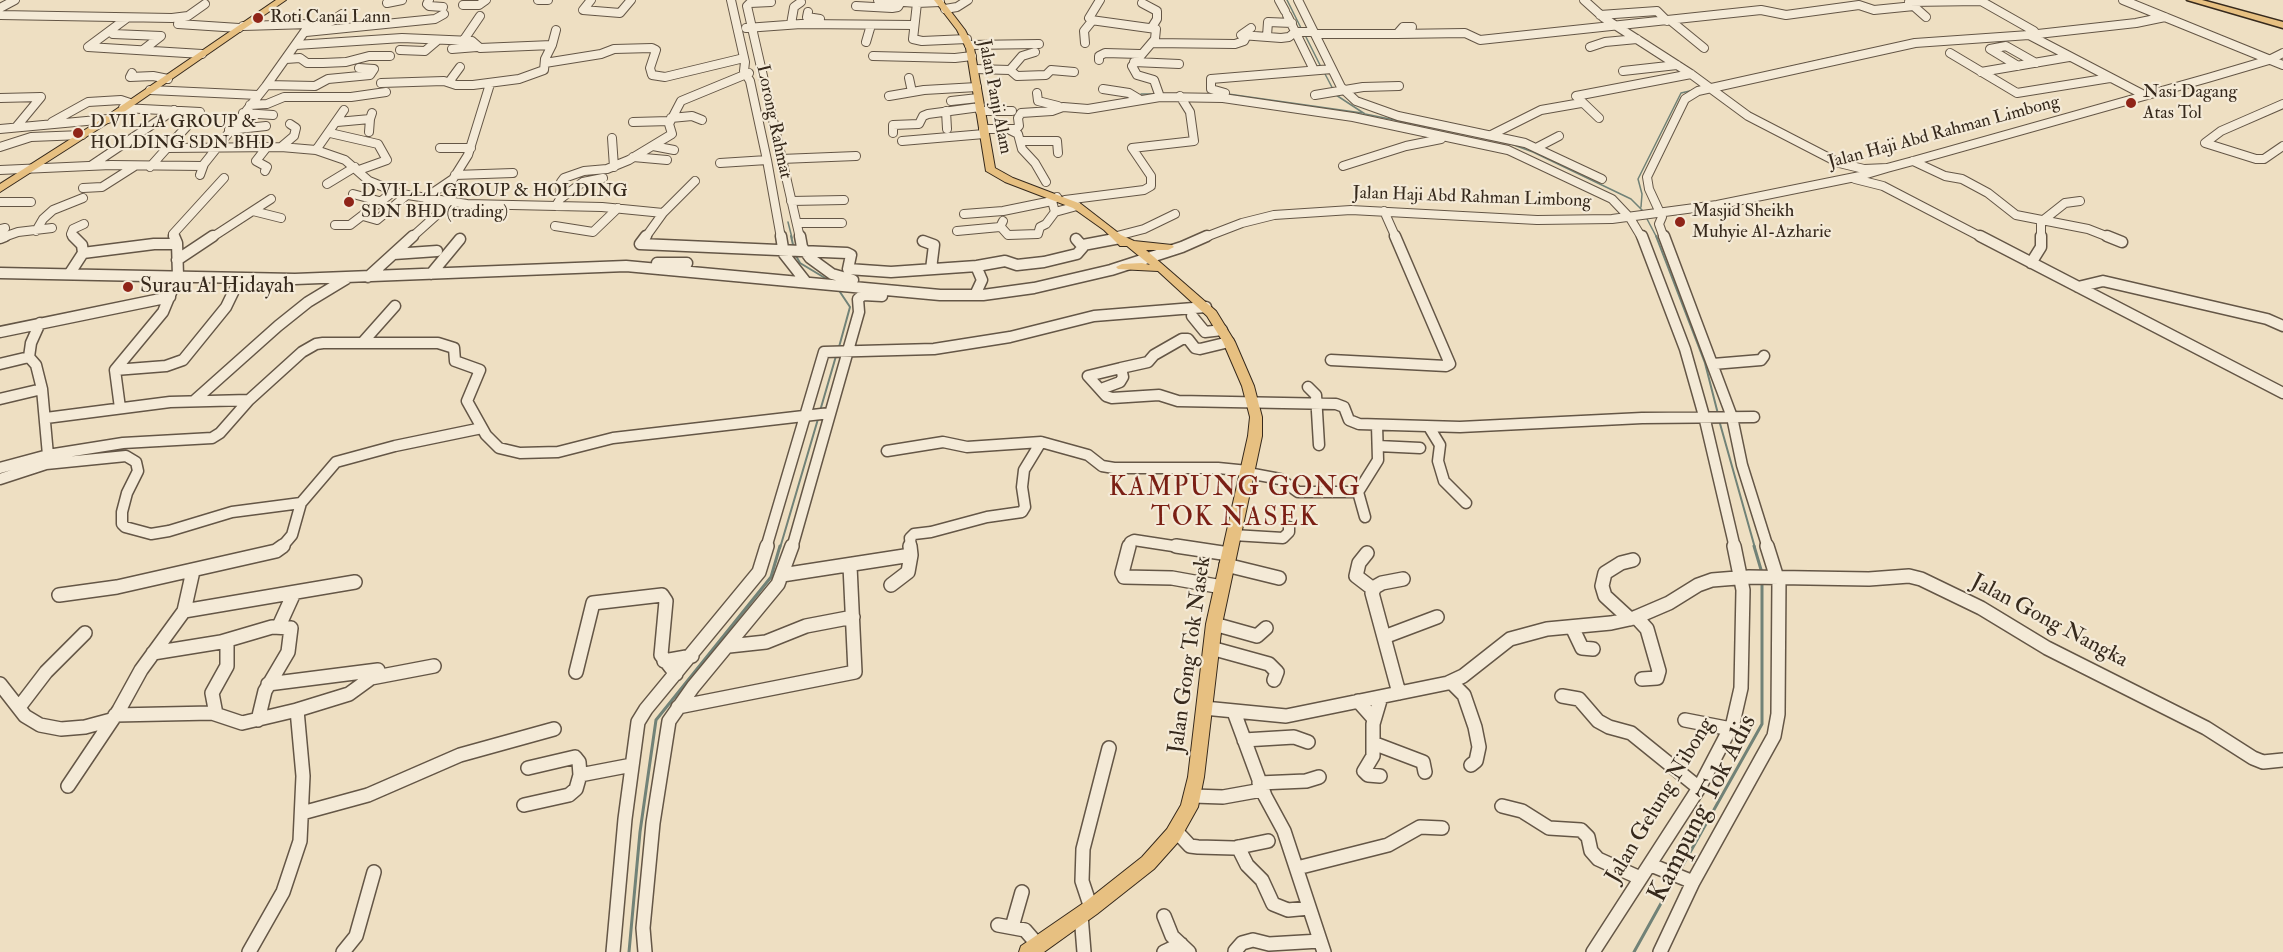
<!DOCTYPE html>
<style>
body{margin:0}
canvas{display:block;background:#eedfc2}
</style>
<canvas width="2283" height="952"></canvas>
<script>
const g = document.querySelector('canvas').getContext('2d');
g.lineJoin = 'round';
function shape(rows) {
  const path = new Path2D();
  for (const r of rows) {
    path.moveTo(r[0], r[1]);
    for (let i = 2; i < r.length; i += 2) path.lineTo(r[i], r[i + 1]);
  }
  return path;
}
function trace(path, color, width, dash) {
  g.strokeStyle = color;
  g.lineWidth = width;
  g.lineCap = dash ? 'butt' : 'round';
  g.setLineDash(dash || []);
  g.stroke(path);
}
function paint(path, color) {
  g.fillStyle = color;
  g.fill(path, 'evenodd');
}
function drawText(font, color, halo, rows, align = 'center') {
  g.font = font + ' "IM FELL Double Pica",serif';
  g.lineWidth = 4.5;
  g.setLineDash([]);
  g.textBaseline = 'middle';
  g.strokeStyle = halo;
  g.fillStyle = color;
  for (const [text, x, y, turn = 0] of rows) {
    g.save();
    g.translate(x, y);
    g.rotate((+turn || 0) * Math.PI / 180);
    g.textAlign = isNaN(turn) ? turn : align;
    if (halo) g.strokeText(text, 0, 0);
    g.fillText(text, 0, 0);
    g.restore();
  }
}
trace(shape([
 [1287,0,1302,30],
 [1305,35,1321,67],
 [1324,72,1336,95,1365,114,1500,141],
 [1740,78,1860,51],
 [1141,94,1156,94],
 [1180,94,1216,94],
 [1228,94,1362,113],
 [1511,144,1533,152,1631,199,1644,212],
 [1641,207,1642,194,1638,179,1681,93,1694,90],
 [1646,217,1657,238],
 [788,222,792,238]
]), '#718277', 1.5);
trace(shape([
 [791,236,794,249],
 [1656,236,1705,363,1718,414],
 [795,254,800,263,830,281],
 [838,289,850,307,839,347],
 [820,411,836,356],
 [1719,420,1755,548],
 [780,548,818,419]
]), '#718277', 2);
trace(shape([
 [1754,546,1762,573],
 [1679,872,1762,724,1762,582],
 [629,952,640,832,656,720,771,577,780,546],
 [1634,952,1674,880]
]), '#718277', 3);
const minorFar2 = shape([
 [429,0,427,4,429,6,443,7],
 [538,0,548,0],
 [591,0,583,10,620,13,631,0],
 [731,0,745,62,744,71,750,81,767,160,781,238],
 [878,0,917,3],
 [1100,0,1089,18,1091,20,1156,29,1155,39,1132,66,1137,75,1154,80,1160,97],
 [1279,0,1285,11],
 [1298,0,1341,87,1356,101,1398,116,1525,143,1602,179],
 [1584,0,1604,18,1691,74,1748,116,1839,163,1864,169,1887,168,1913,161,2208,78,2269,60,2283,53],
 [2123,0,2283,65],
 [771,2,750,3,747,6,800,238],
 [940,2,917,3,913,39,922,41,967,39],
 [387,3,402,0],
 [1142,3,1157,11,1157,19,1152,27],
 [463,5,479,5,486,0],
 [856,6,892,8,898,7,901,2],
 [0,8,15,0],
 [945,9,957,7,968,0],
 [808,12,807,17,820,19],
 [0,15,172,18,188,16,205,4],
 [1287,15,1314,70],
 [1600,15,1657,11,1667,21],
 [1926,17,1909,2,1981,1,2034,31],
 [127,18,88,47,202,54],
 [1671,21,1704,48],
 [178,24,239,28],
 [791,24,794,7,801,2],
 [313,25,332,21,342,14],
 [746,28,801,24,913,25],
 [1251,28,1241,35,1281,38,1289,37,1295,32,1313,32],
 [306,32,435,19,444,14],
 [113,34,161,36,143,50],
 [1315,34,1397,34,1403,27,1412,27],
 [1397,34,1465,33,1480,40,1761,10,1786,15,1859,5,1874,10,1914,6],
 [2029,35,2144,95],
 [1267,36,1268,22,1292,23],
 [463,41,480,16],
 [866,42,871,25],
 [1085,43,1084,31,1092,21],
 [1152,43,1235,44,1244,41,1246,37],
 [296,45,402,38,472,41,480,48,552,45,556,30],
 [969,45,1039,44],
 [1590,47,1605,42,1637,39],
 [452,49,477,47],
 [400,50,425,51,438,40],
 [1950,53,2017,93,2110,78],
 [873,56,955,58,972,56],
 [286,59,300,58,307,63,323,63,346,62,369,56,390,56],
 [1099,60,1099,56,1105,53,1140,54],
 [1134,62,1179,64],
 [545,63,601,54,614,49,652,48,656,50,650,68,652,75,665,77,744,58],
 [2018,66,1990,49,2006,46,2036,63],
 [974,69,1010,70,1017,76,1046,75,1051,70,1074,72],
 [1010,70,1022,56,1035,52],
 [1623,71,1677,65],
 [1981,72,2069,57],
 [132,73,130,77,153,76,168,79],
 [909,78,912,92],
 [449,82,460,67],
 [381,83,444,81,456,85,473,85,519,79,544,70,545,59,552,45],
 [267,85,315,86,328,79,370,75,374,69,359,68],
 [1103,89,1129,93,1139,99],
 [150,90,258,95],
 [1037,93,1038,101,1058,106],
 [1225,93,1211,89,1211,79,1332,69],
 [1315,95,1363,87,1399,86],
 [889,96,924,90,977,87],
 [0,98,41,97,17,126],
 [951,101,978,98],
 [2283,104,2221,131,2205,143,2256,159,2264,159,2283,146],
 [250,105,267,104,284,97,351,97,386,92],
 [123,108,200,112,167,148,281,147,316,150,345,160,369,181,401,194,467,204,602,207,663,213,645,238],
 [946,111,947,129],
 [980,111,1012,111],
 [243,113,273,115],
 [671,118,692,116,702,120],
 [1599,118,1576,96,1691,74],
 [52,122,88,102,121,100,130,103],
 [337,122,370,119,372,113],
 [633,122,670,121],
 [0,129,108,119],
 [983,129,1016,129,1019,126,1018,118,1021,113,1052,111,1063,107,1088,109,1160,97,1223,98,1353,117,1508,150,1612,199,1630,218,1642,238],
 [229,130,266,126],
 [1010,130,1018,134,1022,149,1035,163,1046,182],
 [369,132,370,119],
 [330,133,378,144,387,160,359,170],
 [893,133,893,125,919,124,923,116,928,114,980,107],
 [1491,135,1541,110,1581,103],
 [612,138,614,167],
 [130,140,172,142],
 [902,141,984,134],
 [1020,141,1057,141,1058,153],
 [653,146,674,150],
 [0,147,31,137,82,135],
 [281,147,294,136,296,128,290,124],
 [440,148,471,148],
 [1536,148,1559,136],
 [316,150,344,110],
 [633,157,667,160],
 [781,159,856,156],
 [1913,161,1945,176,1962,179,1988,193,2016,215,2088,229,2111,238],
 [720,163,767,160],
 [92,165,174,110],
 [1343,166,1406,146,1441,139],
 [150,167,167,148],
 [0,170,111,165,202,166],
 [265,171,267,167,256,161,267,147],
 [200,175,204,164,266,86,310,24,243,26],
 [455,175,513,173],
 [1855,179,1883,186,1983,238],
 [327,184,355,167],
 [83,188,102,187,135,166],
 [353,194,379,201],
 [425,198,453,179,468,155,490,84],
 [560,199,583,182,603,178],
 [1065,200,1144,190,1151,186,1151,176,1132,148,1194,141,1190,112,1180,96],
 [791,201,844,200],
 [0,202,31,202],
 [556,206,560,199,561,182,564,178,584,171,607,169,629,160,672,134,669,124,681,101,749,73],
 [253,211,281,218],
 [1384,211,1396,238],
 [1055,212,1077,206],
 [663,213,695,181],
 [964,214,1003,211,1052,201,1057,197],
 [363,216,377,220,407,195],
 [2041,222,2065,203,2080,201],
 [2041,222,2041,238],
 [797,223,842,223],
 [335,225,350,225,393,192],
 [555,226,593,232,618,208],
 [1000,226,1008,235,1038,234,1040,227,1046,224,1055,212,1052,201],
 [0,229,5,228],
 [36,231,43,219,53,210,83,198],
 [957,231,1000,227,1003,221],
 [1117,236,1144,229,1175,214],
 [1,238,18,232,52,228],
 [75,238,71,234,73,229,84,224],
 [175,238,173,234,224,178],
 [211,238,271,199],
 [411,238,450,203],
 [1203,238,1242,223,1274,215,1351,210,1537,220,1612,219,1717,205,1860,176,1887,168],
 [1664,238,1659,224,1662,217,1649,189,1647,177,1685,99,1698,91,1915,43,2029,35,2136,23,2165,17]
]);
const minorFar1 = shape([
 [646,236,640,244,847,253,851,255,848,269,891,272,977,266,1005,261,1017,265,1044,262,1077,254,1083,247,1076,239],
 [781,236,784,254,806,282],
 [800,236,802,247,810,258,832,274,853,280],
 [1642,236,1685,349,1704,416,1735,548],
 [1664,236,1732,417,1742,465,1768,548],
 [1980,236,2283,393],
 [2107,236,2122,242],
 [0,238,5,236],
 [923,241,934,245,931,269],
 [1083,245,1120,238],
 [83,253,154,244,177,244],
 [394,254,437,251],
 [177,260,213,236],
 [657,263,687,263,683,271],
 [2031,263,2041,247,2041,236],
 [0,273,295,279,626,266,940,295,983,295,1034,288,1111,270,1182,247,1207,236],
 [70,273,83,253,82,245,73,236],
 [431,274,460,239],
 [368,277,413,236],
 [2078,287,2103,281,2267,319,2283,326],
 [975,295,982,280,976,266],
 [1192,316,1205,332,1222,330],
 [40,323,31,343,29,357,36,365,42,389,48,455],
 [0,332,170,297],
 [363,342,395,306],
 [1331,360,1446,366,1450,364,1395,236],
 [0,364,29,357],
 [1713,364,1761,360,1764,356],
 [1121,368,1088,376,1106,396,1112,398,1159,395,1178,401,1336,404,1344,407,1349,420,1359,424,1460,427,1642,418,1754,417],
 [115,370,166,366,183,360,226,307,240,278],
 [1308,387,1316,395,1319,445],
 [1101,389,1120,382,1123,377,1121,368,1148,362,1154,355,1182,339,1188,339,1195,348,1200,349,1229,342],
 [0,399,42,389],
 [195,400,278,326,308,302,346,279],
 [120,408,115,370,163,312,178,276,177,243,174,236],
 [46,418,170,402,249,400],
 [1429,427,1440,445,1438,461,1444,481,1466,503],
 [1378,446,1420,448],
 [887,451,943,442,967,447,1041,442],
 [0,468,48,455,123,443,212,438,220,433,249,400,302,352,316,344,323,343,438,343,454,348,455,361,480,370,467,401,486,435,499,448,520,453,558,452,613,438,830,413],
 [1248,473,1280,479,1298,492,1358,492,1378,460,1377,425],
 [0,479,46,464,126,456,136,462,138,471,127,493,122,512,122,524,125,527,151,534,169,531,232,512,301,503],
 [1358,492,1365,517],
 [1233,535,1283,538,1289,532,1289,527],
 [281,548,292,535,301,503,336,462,395,446,482,428],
 [766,548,824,352,934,349,1010,337,1094,316,1206,307],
 [792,548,859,312,858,299,863,295,882,296],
 [911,548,910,538,914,534,931,532,987,517,1022,512,1025,507,1022,487,1024,470,1041,442,1088,455,1102,466,1114,468,1218,468,1248,471],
 [1129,548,1130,542,1134,540,1186,548]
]);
const minor = shape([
 [1129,546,1122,573,1124,577,1172,578,1222,587],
 [1176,546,1229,554],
 [1767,546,1777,578],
 [1367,553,1359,563,1356,576,1373,589],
 [1226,565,1279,578],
 [782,575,911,555,910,546],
 [891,585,908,572,911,555],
 [59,595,117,587,276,551,283,546],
 [184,611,355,582],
 [1636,617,1647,629,1659,671,1657,678,1642,679],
 [1630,619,1605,596,1602,586,1605,573,1621,563,1633,560],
 [1214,624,1257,636,1266,628],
 [279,626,294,593],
 [1572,627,1582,648,1593,649],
 [1384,637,1437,617],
 [221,642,272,627,291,628,288,652,265,691,258,720],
 [729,646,766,642,806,626,853,617],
 [1211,648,1269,664,1277,672,1274,680],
 [153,653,221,642,227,644,227,666,212,693,216,714],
 [664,661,692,656],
 [576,672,593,603,662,595,666,601,661,655,676,674],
 [1451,682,1464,695,1475,727,1479,747,1476,761,1471,765],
 [0,684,25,716,40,725,61,729,85,727,111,720],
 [268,684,378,670],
 [1399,693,1372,593,1375,587,1382,583,1403,579],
 [1562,696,1579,699,1598,721,1609,727,1631,733,1699,788],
 [1358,701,1374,719],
 [20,706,46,672,85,633],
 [678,707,855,672,850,566],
 [1204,708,1286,716,1448,683,1463,676,1510,639,1547,629,1611,623,1634,618,1669,603,1698,585,1712,580,1749,577,1869,579,1909,576,1921,579,1981,608,2047,648,2206,728,2253,758,2263,762,2283,760],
 [297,710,349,694,371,678,434,666],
 [1234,712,1265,796,1284,831,1324,952],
 [115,715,212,713,242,723,297,710,303,776,300,841,283,892,249,952],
 [1685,720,1731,729],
 [1244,740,1294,737,1308,742],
 [1373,743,1423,762,1425,772],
 [528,768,575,757,579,762,580,775],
 [1380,776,1368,775,1364,771,1373,756,1373,724,1381,697],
 [1259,783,1306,781,1319,777],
 [68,786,119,710,141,670,184,611,193,571],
 [1193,796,1223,797,1262,790],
 [524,805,569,795,576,789,580,775,632,765],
 [1502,806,1522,811,1549,828,1581,830,1588,837,1591,851,1598,859,1640,878],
 [302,813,368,795,460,755,554,729],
 [1176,831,1190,846,1198,847,1234,848,1268,841],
 [1238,847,1247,865,1262,880,1273,904,1288,910,1309,908],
 [1651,865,1693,882],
 [1297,868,1388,845,1420,827,1442,828],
 [1091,908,1082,881,1083,849,1109,748],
 [1081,915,1084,952],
 [1164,916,1172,936,1189,952],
 [998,925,1025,930,1038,945],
 [1012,927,1022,892],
 [1235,951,1242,943,1253,940,1269,944,1320,941],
 [343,952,356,936,374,872],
 [613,952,625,819,638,722,646,709,759,572,767,546],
 [645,952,643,928,653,823,669,721,693,687,778,584,792,546],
 [1164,952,1181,944],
 [1593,952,1699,788,1733,723,1741,688,1743,590,1734,546],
 [1660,952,1693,882,1774,736,1778,714,1779,578]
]);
const major = shape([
 [276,0,286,0,111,121,0,192,0,184,105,117,276,0],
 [934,0,942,0,965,30,974,48,995,168,1013,178,1081,204,1121,235,1134,241,1172,245,1174,247,1168,250,1146,250,1216,311,1235,342,1254,386,1262,417,1262,436,1222,624,1204,777,1198,807,1179,841,1154,869,1097,914,1044,952,1019,952,1021,946,1085,902,1142,857,1167,829,1181,805,1188,777,1206,624,1248,436,1250,417,1242,386,1223,342,1207,316,1158,271,1118,269,1116,267,1122,264,1142,263,1150,265,1127,246,1120,246,1104,230,1073,208,1005,182,986,171,966,48,957,30,934,0]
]);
const highway = shape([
 [2187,0,2202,0,2283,22,2283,28,2187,0]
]);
trace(minorFar2, '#645646', 10);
trace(minorFar1, '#645646', 13);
trace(minor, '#645646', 16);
trace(major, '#36291c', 2);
trace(highway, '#36291c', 3);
trace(minorFar2, '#f4ead7', 8);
trace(minorFar1, '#f4ead7', 10);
trace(minor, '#f4ead7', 13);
paint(major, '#e7c081');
paint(highway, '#e7c081');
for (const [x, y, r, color] of [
 [258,18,6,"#8f2418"],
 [2131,103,6,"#8f2418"],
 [78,133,6,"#8f2418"],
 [349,202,6,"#8f2418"],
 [1680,222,6,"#8f2418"],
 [128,287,6,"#8f2418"]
]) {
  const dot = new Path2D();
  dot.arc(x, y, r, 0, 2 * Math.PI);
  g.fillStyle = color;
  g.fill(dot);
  trace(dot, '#f4ead7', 2);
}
drawText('18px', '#36291c', '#f4ead7', [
 ["Roti Canai Lann",270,18],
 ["Nasi Dagang",2143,93],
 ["Atas Tol",2143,114],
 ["D VILLA GROUP &",90,123],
 ["HOLDING SDN BHD",90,144],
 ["D VILLL GROUP & HOLDING",361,192],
 ["SDN BHD(trading)",361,213],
 ["Masjid Sheikh",1692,212],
 ["Muhyie Al-Azharie",1692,233]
], 'left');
drawText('18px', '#36291c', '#f4ead7', [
 ["Jalan Panji Alam",994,97,79],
 ["Lorong Rahmat",773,122,78],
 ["Jalan Haji Abd Rahman Limbong",1944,133,-15],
 ["Jalan Haji Abd Rahman Limbong",1472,198,2]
]);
drawText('22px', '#36291c', '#f4ead7', [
 ["Surau Al Hidayah",140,287]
], 'left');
drawText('22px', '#36291c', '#f4ead7', [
 ["Jalan Gong Nangka",2049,622,28],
 ["Jalan Gong Tok Nasek",1191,655,-82],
 ["Jalan Gelung Nibong",1661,801,-59]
]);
g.letterSpacing = '1.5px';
drawText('26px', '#7a1f14', '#f4ead7', [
 ["KAMPUNG GONG",1235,489],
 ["TOK NASEK",1235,519]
]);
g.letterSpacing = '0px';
drawText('27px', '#36291c', '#f4ead7', [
 ["Kampung Tok Adis",1704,809,-63]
]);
</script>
